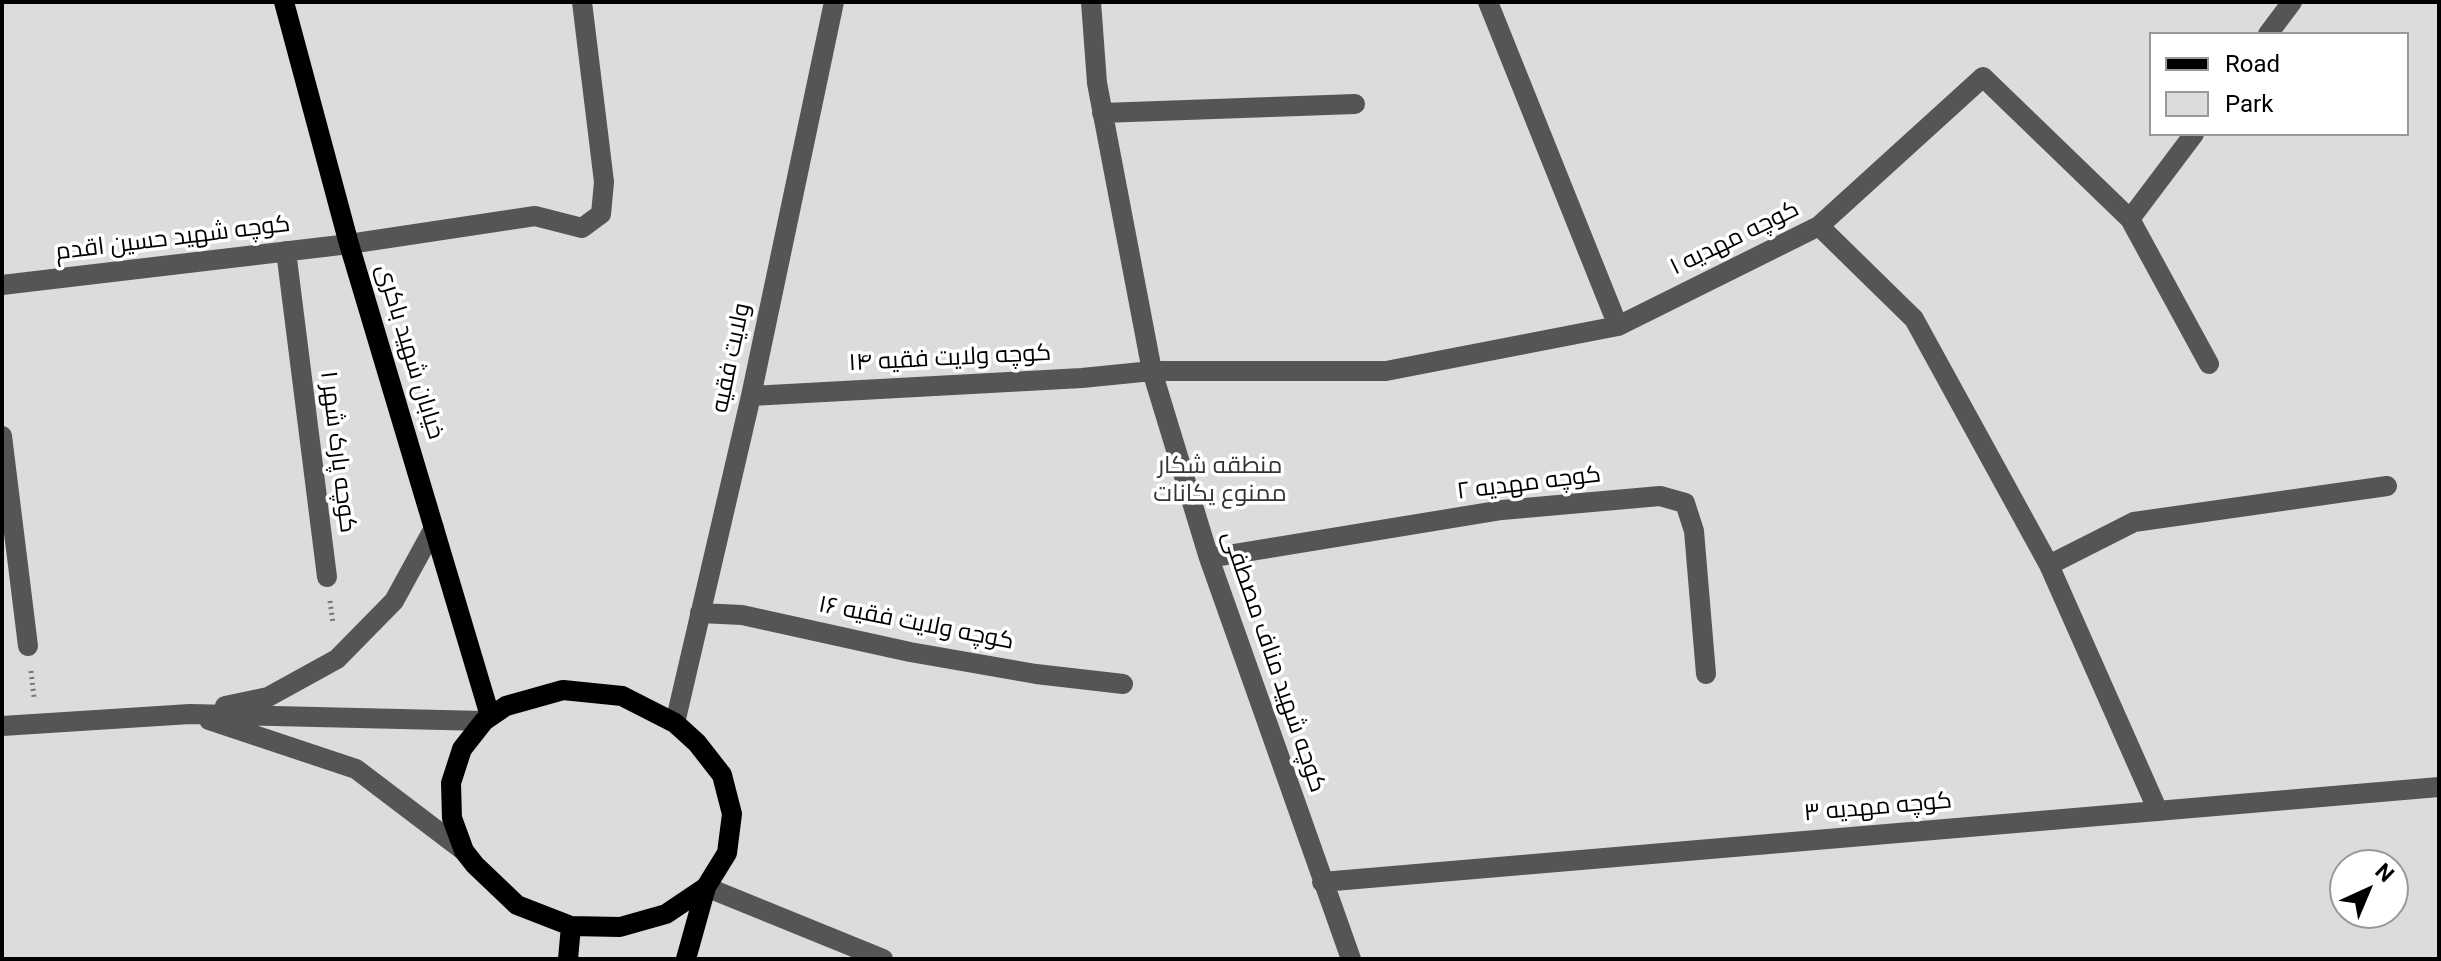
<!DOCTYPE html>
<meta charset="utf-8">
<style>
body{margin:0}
#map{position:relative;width:2441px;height:961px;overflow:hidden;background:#fff;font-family:Roboto,sans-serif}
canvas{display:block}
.frame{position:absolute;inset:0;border:4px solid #000;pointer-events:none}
.legend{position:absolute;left:2149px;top:32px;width:260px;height:104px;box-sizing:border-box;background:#fff;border:2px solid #999;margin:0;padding:10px 14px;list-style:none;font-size:24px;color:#000}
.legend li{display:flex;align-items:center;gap:16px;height:40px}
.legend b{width:40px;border:2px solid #999}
.north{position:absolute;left:2329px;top:849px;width:80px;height:80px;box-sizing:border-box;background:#fff;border:2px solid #999;border-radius:50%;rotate:44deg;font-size:22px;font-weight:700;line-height:32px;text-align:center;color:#000}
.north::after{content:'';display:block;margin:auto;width:28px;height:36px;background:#000;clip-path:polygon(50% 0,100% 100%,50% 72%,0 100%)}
</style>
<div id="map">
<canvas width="2441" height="961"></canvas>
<div class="frame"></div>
<ul class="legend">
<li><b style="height:10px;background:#000"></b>Road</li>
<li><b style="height:22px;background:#dcdcdc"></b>Park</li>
</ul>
<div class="north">N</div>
</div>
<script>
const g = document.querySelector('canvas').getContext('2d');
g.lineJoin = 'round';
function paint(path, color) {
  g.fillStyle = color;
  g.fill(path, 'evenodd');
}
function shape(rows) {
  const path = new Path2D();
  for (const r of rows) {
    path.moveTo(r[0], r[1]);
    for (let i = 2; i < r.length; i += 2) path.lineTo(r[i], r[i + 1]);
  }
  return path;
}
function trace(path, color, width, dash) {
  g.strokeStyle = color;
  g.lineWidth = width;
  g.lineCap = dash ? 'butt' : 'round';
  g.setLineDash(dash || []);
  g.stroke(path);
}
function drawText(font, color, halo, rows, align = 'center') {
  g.font = font + ' Roboto,Cairo,sans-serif';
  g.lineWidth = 7;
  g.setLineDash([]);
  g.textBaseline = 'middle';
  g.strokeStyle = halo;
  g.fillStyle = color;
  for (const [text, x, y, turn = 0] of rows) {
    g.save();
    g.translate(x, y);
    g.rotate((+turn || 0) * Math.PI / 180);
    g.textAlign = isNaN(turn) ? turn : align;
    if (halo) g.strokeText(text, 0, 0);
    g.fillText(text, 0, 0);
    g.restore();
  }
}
paint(shape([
 [2,2,2439,2,2439,959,2,959],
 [2151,34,2407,34,2407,134,2151,134],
 [2345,865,2393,865,2393,913,2345,913]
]), '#dcdcdc');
const major = shape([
 [284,2,349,244,490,716],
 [563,690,622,696,675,723,697,743,722,775,732,814,727,853,706,887,666,914,620,927,571,926,517,905,475,865,464,851,452,818,451,783,462,749,484,721,506,706,563,690],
 [568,959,571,926],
 [686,959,706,887]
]);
trace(major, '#dbdbdb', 23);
trace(shape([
 [330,601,333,623],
 [31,671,34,697]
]), '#777', 5, [2, 4]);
trace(shape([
 [1091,2,1097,83,1152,371,1209,558,1351,959],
 [1488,2,1618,326],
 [2268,34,2292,2],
 [1102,113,1355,104],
 [2130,219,2209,364],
 [1819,226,1914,319,2049,565,2158,811],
 [286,251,327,577],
 [2,285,349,244,535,216,582,228,601,214,604,182,582,2],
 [751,396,1082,378,1152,371,1386,371,1618,326,1819,226,1983,77,2130,219,2194,134],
 [2,436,28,646],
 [1209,558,1502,510,1660,496,1685,503,1694,531,1706,674],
 [2049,565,2134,522,2387,486],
 [700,613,742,615,910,652,1036,674,1123,684],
 [225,706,268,697,337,659,394,601,434,528],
 [209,720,356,769,464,851],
 [675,723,751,396,834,2],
 [2,726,190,714,484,721],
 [1322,882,2439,787],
 [706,887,883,959]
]), '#555', 20);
trace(major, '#000', 20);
drawText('24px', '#000', '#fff', [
 ["کوچه شهید حسین اقدم",173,239,-7],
 ["کوچه مهدیه ۱",1735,239,-26],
 ["خیابان شهید باکری",409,352,73],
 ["ولایت فقیه",732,358,-78],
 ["کوچه ولایت فقیه ۱۴",950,359,-3],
 ["کوچه پارک شهر ۱",337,452,83],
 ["کوچه مهدیه ۲",1529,484,-7],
 ["کوچه ولایت فقیه ۱۶",916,624,11],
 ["کوچه شهید مناف مصطفی",1273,662,71],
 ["کوچه مهدیه ۳",1878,808,-5]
]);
drawText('24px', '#333', '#fff', [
 ["منطقه شکار",1220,467],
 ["ممنوع یکانات",1220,495]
]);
</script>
